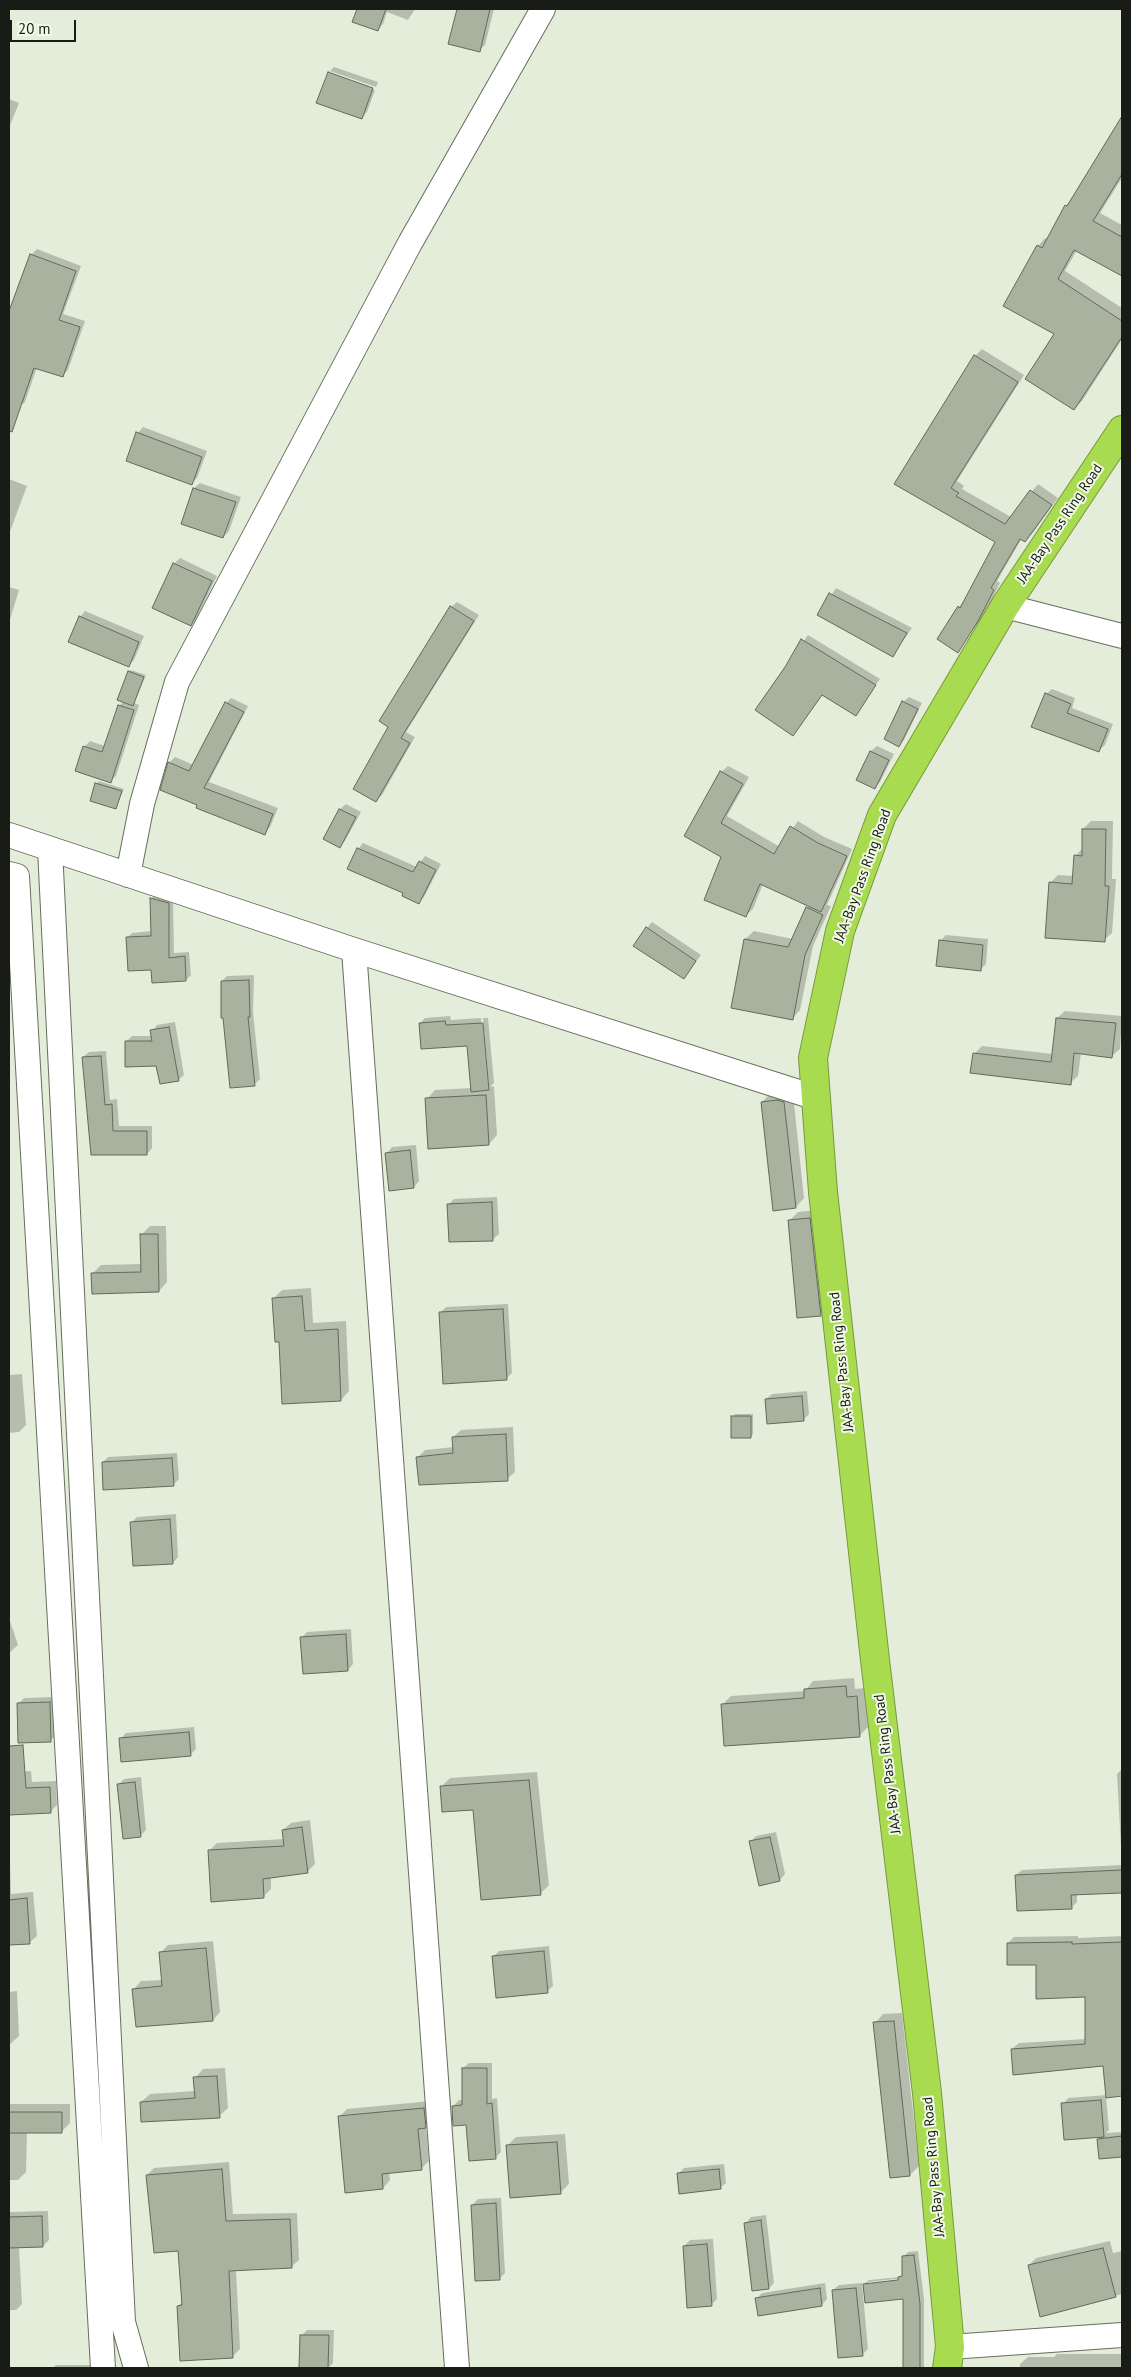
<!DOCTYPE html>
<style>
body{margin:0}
#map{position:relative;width:1131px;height:2377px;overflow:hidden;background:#e4edda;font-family:"PT Sans",sans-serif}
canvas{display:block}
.frame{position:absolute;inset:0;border:10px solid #191c16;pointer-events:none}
.scale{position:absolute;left:10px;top:20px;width:66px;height:22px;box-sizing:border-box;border:2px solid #191c16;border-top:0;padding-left:6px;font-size:15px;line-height:18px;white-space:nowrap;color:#191c16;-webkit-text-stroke:4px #f1fae7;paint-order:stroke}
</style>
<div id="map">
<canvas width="1131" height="2377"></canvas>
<div class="frame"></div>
<div class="scale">20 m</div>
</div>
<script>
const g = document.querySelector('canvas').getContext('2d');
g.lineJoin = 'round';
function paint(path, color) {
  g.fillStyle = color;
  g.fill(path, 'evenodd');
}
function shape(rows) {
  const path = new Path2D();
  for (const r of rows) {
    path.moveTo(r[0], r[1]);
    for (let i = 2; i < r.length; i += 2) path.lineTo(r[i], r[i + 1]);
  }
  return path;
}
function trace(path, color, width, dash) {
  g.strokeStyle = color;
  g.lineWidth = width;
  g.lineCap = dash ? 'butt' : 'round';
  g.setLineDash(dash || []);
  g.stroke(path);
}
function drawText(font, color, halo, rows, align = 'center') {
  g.font = font + ' "PT Sans",sans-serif';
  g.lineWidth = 4;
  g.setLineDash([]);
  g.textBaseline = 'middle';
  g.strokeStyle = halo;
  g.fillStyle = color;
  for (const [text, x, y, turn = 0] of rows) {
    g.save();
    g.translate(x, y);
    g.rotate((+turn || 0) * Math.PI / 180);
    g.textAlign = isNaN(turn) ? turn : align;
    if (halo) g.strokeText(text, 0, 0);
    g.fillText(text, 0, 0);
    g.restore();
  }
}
paint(shape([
 [359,9,415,9,408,20,387,12,383,24,377,30,354,22],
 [458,9,494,9,485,45,479,50,449,43],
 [334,67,378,82,376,87,330,71,330,74,375,90,367,112,361,118,329,72],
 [9,99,19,103,9,128],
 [1121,126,1122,178,1100,213,1122,225,1122,275,1077,250,1065,271,1122,308,1122,339,1082,401,1074,409,1038,246,1045,238,1048,239,1066,206],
 [37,249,81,266,63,314,85,321,68,370,62,376,37,367,25,402,19,407,9,404,9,316,31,255],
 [982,349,1024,375,957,481,964,486,962,489,1011,517,1038,484,1058,498,1032,534,1025,541,1022,538,997,581,1000,583,985,613,957,651,959,607,965,601,997,541,896,483,975,356],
 [143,427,207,451,197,478,191,484,138,433],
 [9,479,27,486,9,534],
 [200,483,241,497,229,531,223,537,182,523,194,488],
 [180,558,217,576,196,619,191,625,174,564],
 [9,587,19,590,9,623],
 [836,588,912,628,893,655,819,614],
 [457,602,479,615,406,732,415,737,382,795,376,801,390,727,451,607],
 [85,611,144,636,134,660,128,666,80,617],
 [808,635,880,679,856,714,823,694,793,735,786,668],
 [131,670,146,675,134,703,139,705,116,776,110,781,84,747,90,741,105,746,119,706,124,701,129,672],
 [1052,689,1075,698,1072,708,1113,724,1105,745,1099,750,1046,694],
 [909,697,922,703,904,740,899,745,903,702],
 [231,698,248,706,209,782,278,808,270,827,265,833,162,789,170,762,175,757,194,765,226,703],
 [877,746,894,754,880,782,875,787,858,779,871,751],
 [728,766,749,777,727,816,780,847,798,821,824,837,852,849,827,905,831,906,813,946,800,1010,792,1019,745,939,754,931,793,939,809,905,763,884,753,909,746,915,723,856,685,835,721,772],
 [99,781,124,789,116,807,96,784],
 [346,804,361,812,345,841,340,846,324,839,340,809],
 [1091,821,1113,821,1112,879,1116,879,1112,933,1104,940,1050,883,1058,875,1074,876,1075,856,1083,848,1083,829],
 [363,843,417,867,425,856,441,864,424,897,418,902,405,893,358,849],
 [156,894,173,898,174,953,189,952,191,975,186,980,153,982,152,969,127,938,132,933,152,931,151,899],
 [652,922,701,955,684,978,647,928],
 [946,935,988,939,986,964,980,970,940,941],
 [254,975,253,1012,260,1079,254,1085,222,981,227,976],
 [1065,1011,1122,1016,1120,1049,1112,1056,1081,1053,1078,1076,1070,1083,974,1054,982,1046,1053,1054,1057,1018],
 [450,1016,451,1020,481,1018,487,1086,489,1086,483,1018,488,1018,494,1083,490,1087,494,1086,497,1135,489,1144,427,1099,435,1090,471,1088,468,1044,420,1023,425,1018],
 [175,1022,184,1075,178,1080,126,1042,132,1036,153,1036,152,1031,157,1025],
 [106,1051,110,1100,117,1099,119,1126,152,1126,152,1148,147,1154,92,1154,83,1057,89,1052],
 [770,1094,793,1094,804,1198,796,1207,762,1102],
 [416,1145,419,1181,414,1187,390,1189,387,1153,392,1147],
 [497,1197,499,1234,493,1239,449,1204,454,1199],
 [818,1210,829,1306,820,1315,789,1221,798,1212],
 [150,1226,166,1226,167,1282,159,1291,92,1274,101,1265,142,1264,141,1235],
 [311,1288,313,1323,346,1321,349,1391,341,1400,281,1341,274,1298,282,1290],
 [508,1304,512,1373,506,1379,440,1313,446,1307],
 [22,1374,26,1425,19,1432,9,1433,9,1375],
 [807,1391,809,1414,803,1420,766,1399,772,1394],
 [735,1414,753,1414,753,1434,751,1437,733,1417],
 [513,1427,515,1472,507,1479,418,1457,425,1450,454,1447,453,1437,461,1430],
 [177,1453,179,1479,173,1485,103,1462,108,1457],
 [176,1514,178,1557,173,1563,132,1522,137,1517],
 [9,1618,18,1645,9,1653],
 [351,1629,353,1664,348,1670,301,1638,307,1632],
 [854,1678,855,1689,865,1688,868,1727,860,1735,723,1704,731,1696,805,1691,813,1681],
 [55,1697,56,1735,50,1741,19,1703,24,1698],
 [194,1727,196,1749,190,1755,121,1738,126,1733],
 [9,1759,9,1772,31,1771,32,1782,56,1781,57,1805,50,1812,9,1814],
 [1122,1769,1122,1892,1077,1894,1077,1902,1071,1908,1016,1875,1022,1870,1122,1865,1117,1774],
 [537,1772,549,1885,540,1894,474,1808,441,1787,450,1778],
 [141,1777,146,1830,140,1836,119,1784,124,1779],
 [310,1820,315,1864,307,1872,271,1877,271,1889,263,1897,209,1851,217,1843,284,1839,283,1830,291,1823],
 [9,1832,11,1894,33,1892,37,1936,30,1942,9,1944],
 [776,1832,785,1874,780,1880,760,1885,750,1842,756,1836],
 [1078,1936,1078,1938,1122,1936,1122,2095,1106,2097,1109,2130,1106,2133,1122,2132,1122,2156,1100,2157,1099,2139,1102,2136,1063,2104,1068,2098,1107,2095,1104,2065,1012,2049,1019,2043,1086,2039,1086,1996,1008,1943,1014,1937],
 [213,1941,220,2012,213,2020,134,1989,141,1981,163,1980,160,1953,168,1945],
 [549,1946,553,1986,547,1991,493,1957,499,1951],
 [17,1991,19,2036,9,2045,9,1992],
 [902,2013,919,2166,910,2175,891,2177,875,2023,883,2014],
 [469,2063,492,2063,492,2099,497,2098,501,2152,495,2158,453,2106,459,2100,463,2100,463,2068],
 [225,2068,228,2108,219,2116,141,2102,150,2094,195,2091,195,2078,203,2069],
 [431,2101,433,2119,426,2126,429,2161,421,2169,389,2172,390,2180,383,2188,339,2117,347,2109],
 [9,2104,70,2104,70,2123,61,2132,27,2132,26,2172,18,2180,9,2180],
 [565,2134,569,2184,560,2193,507,2146,516,2137],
 [229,2162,233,2214,297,2213,299,2260,291,2267,236,2270,240,2349,233,2356,178,2306,183,2301,180,2249,147,2175,154,2168],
 [724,2164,726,2183,720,2188,678,2174,684,2168],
 [501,2198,505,2273,499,2279,472,2205,478,2199],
 [48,2211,49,2240,43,2246,19,2247,22,2304,16,2310,9,2310,9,2212],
 [766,2215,774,2283,769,2288,746,2223,751,2217],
 [713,2239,717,2299,711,2305,684,2246,690,2240],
 [1110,2241,1113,2253,1122,2251,1122,2294,1041,2315,1029,2265,1036,2258],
 [918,2251,924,2299,924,2368,904,2368,904,2298,864,2284,869,2280,900,2277,904,2273,904,2256,908,2252],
 [904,2278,904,2281,868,2285,868,2282],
 [825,2283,827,2299,822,2305,757,2298,762,2293],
 [862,2283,868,2349,862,2355,833,2290,839,2285],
 [307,2330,334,2330,333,2363,328,2368,301,2368,301,2336],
 [1057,2354,1122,2354,1122,2368,1020,2368,1020,2364,1028,2357,1054,2357],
 [56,2365,91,2365,91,2368,53,2368]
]), '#0003');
const building = shape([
 [357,9,386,9,378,31,352,22,357,9],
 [457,9,490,9,480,52,448,44,457,9],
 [328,72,373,88,362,119,316,103,328,72],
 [1122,116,1122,174,1093,221,1122,237,1122,276,1074,250,1058,279,1122,321,1122,337,1074,410,1025,379,1054,334,1003,306,1037,245,1042,248,1065,205,1067,206,1122,116],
 [30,254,76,271,59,320,80,327,63,377,34,368,12,432,9,431,9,311,30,254],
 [974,355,1018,382,951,488,959,493,956,496,1005,524,1030,490,1052,505,1025,542,1020,539,991,588,994,590,978,621,958,653,937,639,958,606,960,608,995,542,894,484,974,355],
 [136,432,202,457,192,485,126,461,136,432],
 [193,488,236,502,223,538,181,524,193,488],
 [173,563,212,581,191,626,152,608,173,563],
 [829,593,907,633,893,657,817,615,829,593],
 [450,606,474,621,401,738,410,743,376,802,353,789,388,727,379,721,450,606],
 [79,616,139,642,129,667,68,642,79,616],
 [801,639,876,685,856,716,822,695,793,736,755,710,785,667,801,639],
 [128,671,144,677,133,706,117,700,128,671],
 [1045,693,1071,704,1067,713,1108,729,1099,752,1031,727,1045,693],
 [902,701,918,709,899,747,884,739,902,701],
 [225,702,244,712,204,788,273,814,265,835,196,808,197,805,160,790,168,762,189,771,225,702],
 [118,705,134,710,111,783,75,771,83,746,102,752,118,705],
 [870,751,889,760,875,789,856,780,870,751],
 [720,771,743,784,721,823,774,854,790,826,818,843,847,856,821,912,760,884,746,917,704,900,721,857,684,836,720,771],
 [95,783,122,791,116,809,90,801,95,783],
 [339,809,356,817,340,848,323,839,339,809],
 [1082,829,1106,829,1105,886,1109,886,1105,942,1045,938,1049,882,1072,884,1074,855,1082,856,1082,829],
 [357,848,413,872,419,861,436,870,419,904,402,896,403,893,347,869,357,848],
 [150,898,169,903,169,958,185,956,186,981,152,983,151,970,128,971,126,937,151,936,150,898],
 [806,907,823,915,805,955,793,1020,731,1008,744,939,788,947,806,907],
 [646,927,696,961,684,979,633,946,646,927],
 [939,940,983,945,981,971,936,966,939,940],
 [249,980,250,1017,248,1017,255,1086,230,1088,223,1018,221,1018,221,981,249,980],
 [1056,1018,1116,1023,1112,1058,1074,1053,1071,1085,970,1073,973,1053,1051,1062,1056,1018],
 [445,1021,446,1025,483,1023,489,1090,471,1092,467,1046,421,1049,419,1023,445,1021],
 [169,1027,179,1081,160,1084,156,1066,125,1067,125,1041,152,1041,150,1030,169,1027],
 [101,1056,105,1105,112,1104,113,1131,147,1131,147,1155,91,1155,82,1057,101,1056],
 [486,1095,489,1145,428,1149,425,1098,486,1095],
 [777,1100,784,1102,796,1208,773,1211,761,1102,777,1100],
 [410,1150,414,1188,389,1191,385,1153,410,1150],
 [492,1202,493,1241,449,1242,447,1204,492,1202],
 [810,1218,821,1316,797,1318,788,1220,810,1218],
 [140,1234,158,1234,159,1292,92,1294,91,1273,141,1272,140,1234],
 [302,1296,305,1331,338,1329,341,1401,282,1404,279,1342,275,1342,272,1298,302,1296],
 [503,1309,507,1380,443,1384,439,1312,503,1309],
 [802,1396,804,1421,767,1424,765,1399,802,1396],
 [731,1416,751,1416,751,1438,731,1438,731,1416],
 [506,1434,508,1481,419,1485,416,1457,453,1453,452,1437,506,1434],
 [172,1458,174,1486,103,1490,102,1462,172,1458],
 [170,1519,173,1564,133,1566,130,1522,170,1519],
 [346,1634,348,1671,303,1674,300,1637,346,1634],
 [846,1686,847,1697,857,1696,860,1737,724,1746,721,1704,804,1698,804,1689,846,1686],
 [50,1702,51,1742,18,1743,17,1703,50,1702],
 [189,1732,191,1756,121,1762,119,1738,189,1732],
 [23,1745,26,1788,50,1787,51,1813,9,1815,9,1746,23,1745],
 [529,1780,541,1895,481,1900,473,1810,442,1812,440,1786,529,1780],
 [135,1782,141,1837,123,1839,117,1784,135,1782],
 [302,1827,308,1873,263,1879,264,1898,211,1902,208,1850,284,1846,282,1830,302,1827],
 [770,1837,780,1881,759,1886,749,1841,770,1837],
 [1122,1870,1122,1893,1071,1895,1072,1909,1017,1911,1015,1875,1122,1870],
 [27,1898,30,1944,9,1945,9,1900,27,1898],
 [1072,1942,1072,1944,1122,1942,1122,2096,1106,2098,1103,2066,1013,2075,1011,2049,1085,2044,1085,1997,1036,1999,1036,1965,1007,1965,1007,1943,1072,1942],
 [206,1948,213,2021,136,2027,132,1989,162,1986,159,1952,206,1948],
 [544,1951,548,1993,496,1998,492,1956,544,1951],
 [894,2021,910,2176,890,2178,873,2022,894,2021],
 [462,2068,487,2068,487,2104,492,2103,496,2159,469,2161,466,2125,453,2126,452,2106,462,2105,462,2068],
 [217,2076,220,2118,141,2122,140,2102,195,2098,193,2077,217,2076],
 [1101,2100,1104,2137,1064,2140,1061,2103,1101,2100],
 [424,2108,426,2128,418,2129,422,2170,382,2174,383,2189,345,2193,338,2116,424,2108],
 [9,2112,62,2112,62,2133,9,2133,9,2112],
 [1122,2136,1122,2157,1099,2159,1097,2139,1122,2136],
 [557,2142,561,2194,510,2198,506,2145,557,2142],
 [222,2169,226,2221,290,2219,292,2268,229,2271,233,2358,180,2361,177,2306,182,2305,178,2251,154,2253,146,2175,222,2169],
 [719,2169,721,2189,679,2194,677,2173,719,2169],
 [496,2203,500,2280,475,2281,471,2205,496,2203],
 [42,2216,43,2247,9,2248,9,2217,42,2216],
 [761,2220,769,2289,752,2291,744,2223,761,2220],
 [707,2244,712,2306,687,2308,683,2246,707,2244],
 [1103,2248,1116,2297,1040,2317,1028,2265,1103,2248],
 [914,2255,920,2304,920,2368,903,2368,903,2299,865,2303,863,2284,898,2280,898,2277,902,2276,902,2256,914,2255],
 [820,2288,822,2306,758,2316,755,2298,820,2288],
 [856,2288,863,2356,838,2358,832,2290,856,2288],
 [300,2335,329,2335,328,2368,299,2368,300,2335]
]);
paint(building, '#a9b19f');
trace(building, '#616958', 1);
const street = shape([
 [1005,606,1122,636],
 [9,835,354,950,817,1098],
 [50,849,123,2322,136,2368],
 [9,874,17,876,103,2368],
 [128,875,142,804,177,682,410,243,543,9],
 [354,950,457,2368],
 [950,2347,1122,2335]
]);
const highway = shape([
 [947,2368,950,2347,927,2093,875,1660,823,1192,813,1058,840,931,882,815,1005,606,1122,430]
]);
trace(street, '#676e5e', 26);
trace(highway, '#77983c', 30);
trace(street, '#fff', 24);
trace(highway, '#a9db51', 28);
drawText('14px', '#191c16', '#f1fae7', [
 ["JAA-Bay Pass Ring Road",1060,524,-56],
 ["JAA-Bay Pass Ring Road",863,876,-70],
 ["JAA-Bay Pass Ring Road",842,1362,-96],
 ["JAA-Bay Pass Ring Road",888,1764,-97],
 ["JAA-Bay Pass Ring Road",934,2167,-95]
]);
</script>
